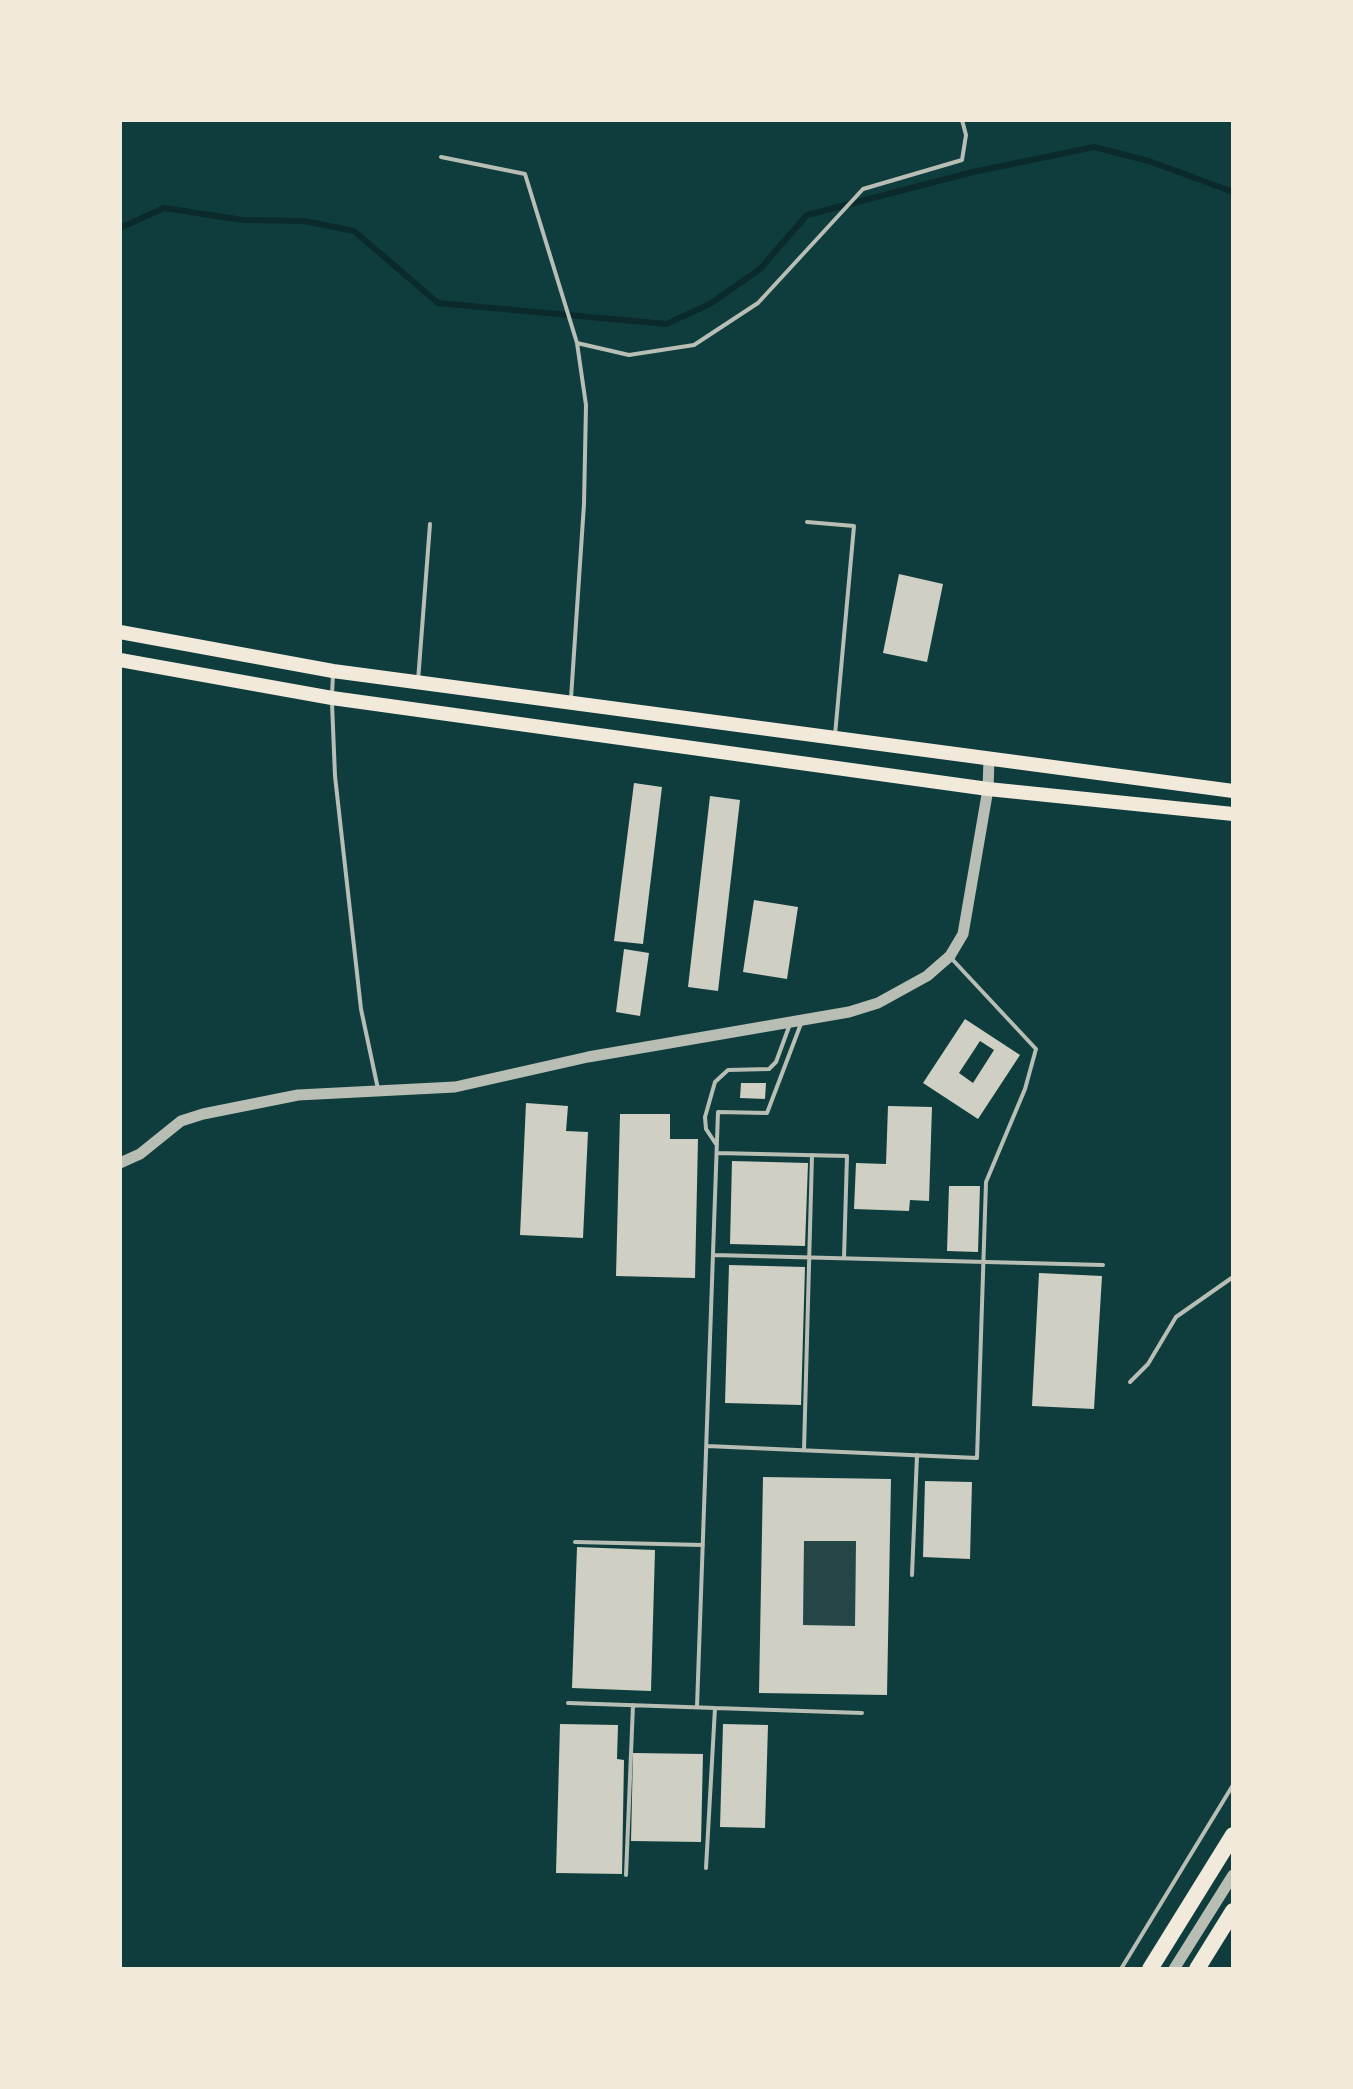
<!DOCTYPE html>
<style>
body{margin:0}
#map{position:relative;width:1353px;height:2089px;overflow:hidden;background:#0f3d3e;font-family:"PT Sans",sans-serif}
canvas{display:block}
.frame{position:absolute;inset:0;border:122px solid #f1e9da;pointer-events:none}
</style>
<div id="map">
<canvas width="1353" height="2089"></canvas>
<div class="frame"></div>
</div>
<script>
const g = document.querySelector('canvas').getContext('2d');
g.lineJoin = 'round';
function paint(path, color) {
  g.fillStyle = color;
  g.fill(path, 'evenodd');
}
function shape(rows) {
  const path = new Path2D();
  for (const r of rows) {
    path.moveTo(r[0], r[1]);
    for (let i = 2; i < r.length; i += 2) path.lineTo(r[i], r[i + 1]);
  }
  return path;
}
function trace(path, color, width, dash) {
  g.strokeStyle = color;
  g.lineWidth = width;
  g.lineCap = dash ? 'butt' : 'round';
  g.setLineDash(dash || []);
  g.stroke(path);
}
paint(shape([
 [804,1541,856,1541,855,1626,803,1625]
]), '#244646');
trace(shape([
 [120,228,164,208,243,220,304,221,354,231,438,303,666,324,710,304,760,269,807,215,973,172,1094,147,1149,161,1233,192]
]), '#0a2a2b', 6);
paint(shape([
 [899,574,943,584,927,662,883,653],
 [634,783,662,787,643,944,614,941],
 [710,796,740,800,718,991,688,987],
 [754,900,798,907,787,979,743,972],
 [624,949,649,953,640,1016,616,1012],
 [965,1019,1020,1055,978,1119,923,1083],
 [980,1041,994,1050,973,1083,959,1073],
 [741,1083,766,1083,765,1099,740,1098],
 [526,1103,568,1106,566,1131,588,1132,583,1238,520,1235],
 [888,1106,932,1107,929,1201,910,1200,909,1211,854,1209,856,1163,886,1164],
 [620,1114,670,1114,670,1139,698,1139,695,1278,616,1276],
 [732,1161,808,1163,805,1246,730,1244],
 [949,1186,980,1186,978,1252,947,1251],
 [729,1265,805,1267,801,1405,725,1403],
 [1039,1273,1102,1276,1094,1409,1032,1406],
 [763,1477,891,1479,887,1695,759,1693],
 [804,1541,856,1541,855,1626,803,1625],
 [925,1481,972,1482,970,1559,923,1557],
 [577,1547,655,1550,651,1691,572,1688],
 [560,1724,618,1725,617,1759,624,1760,622,1874,556,1873],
 [723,1724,768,1725,765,1828,720,1827],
 [633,1753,703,1754,701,1842,631,1841]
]), '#cfcfc3');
trace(shape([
 [441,157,525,174,577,343,586,405,584,504,571,698],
 [577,343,629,355,694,345,758,303,863,189,962,160,966,135,962,120],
 [807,522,854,526,835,735],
 [418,681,430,524],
 [332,694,333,675],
 [332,703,335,776,361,1009,378,1089],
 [716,1144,706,1129,705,1117,715,1082,728,1070,769,1069,776,1062,790,1024],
 [717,1153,847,1156,844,1258],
 [714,1255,1103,1265],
 [1130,1382,1148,1364,1176,1317,1233,1277],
 [707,1446,977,1458,986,1182,1025,1089,1036,1049,951,958],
 [804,1450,812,1155],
 [575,1542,703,1545],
 [912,1575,917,1455],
 [568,1703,862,1713],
 [697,1707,718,1112,767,1113,802,1021],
 [706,1868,715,1708],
 [626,1875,633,1705],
 [1121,1969,1233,1785]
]), '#b8beb3', 4);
trace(shape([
 [120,1163,140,1154,181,1121,203,1114,298,1095,455,1087,588,1057,849,1012,878,1003,927,976,950,956,963,934,988,789,989,759],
 [1174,1969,1233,1875]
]), '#b8beb3', 11);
trace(shape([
 [120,632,333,671,1233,791],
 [120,660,332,698,988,789,1233,814]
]), '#f1e9da', 14);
trace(shape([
 [1150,1969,1233,1835],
 [1197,1969,1233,1911]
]), '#f1e9da', 16);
</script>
